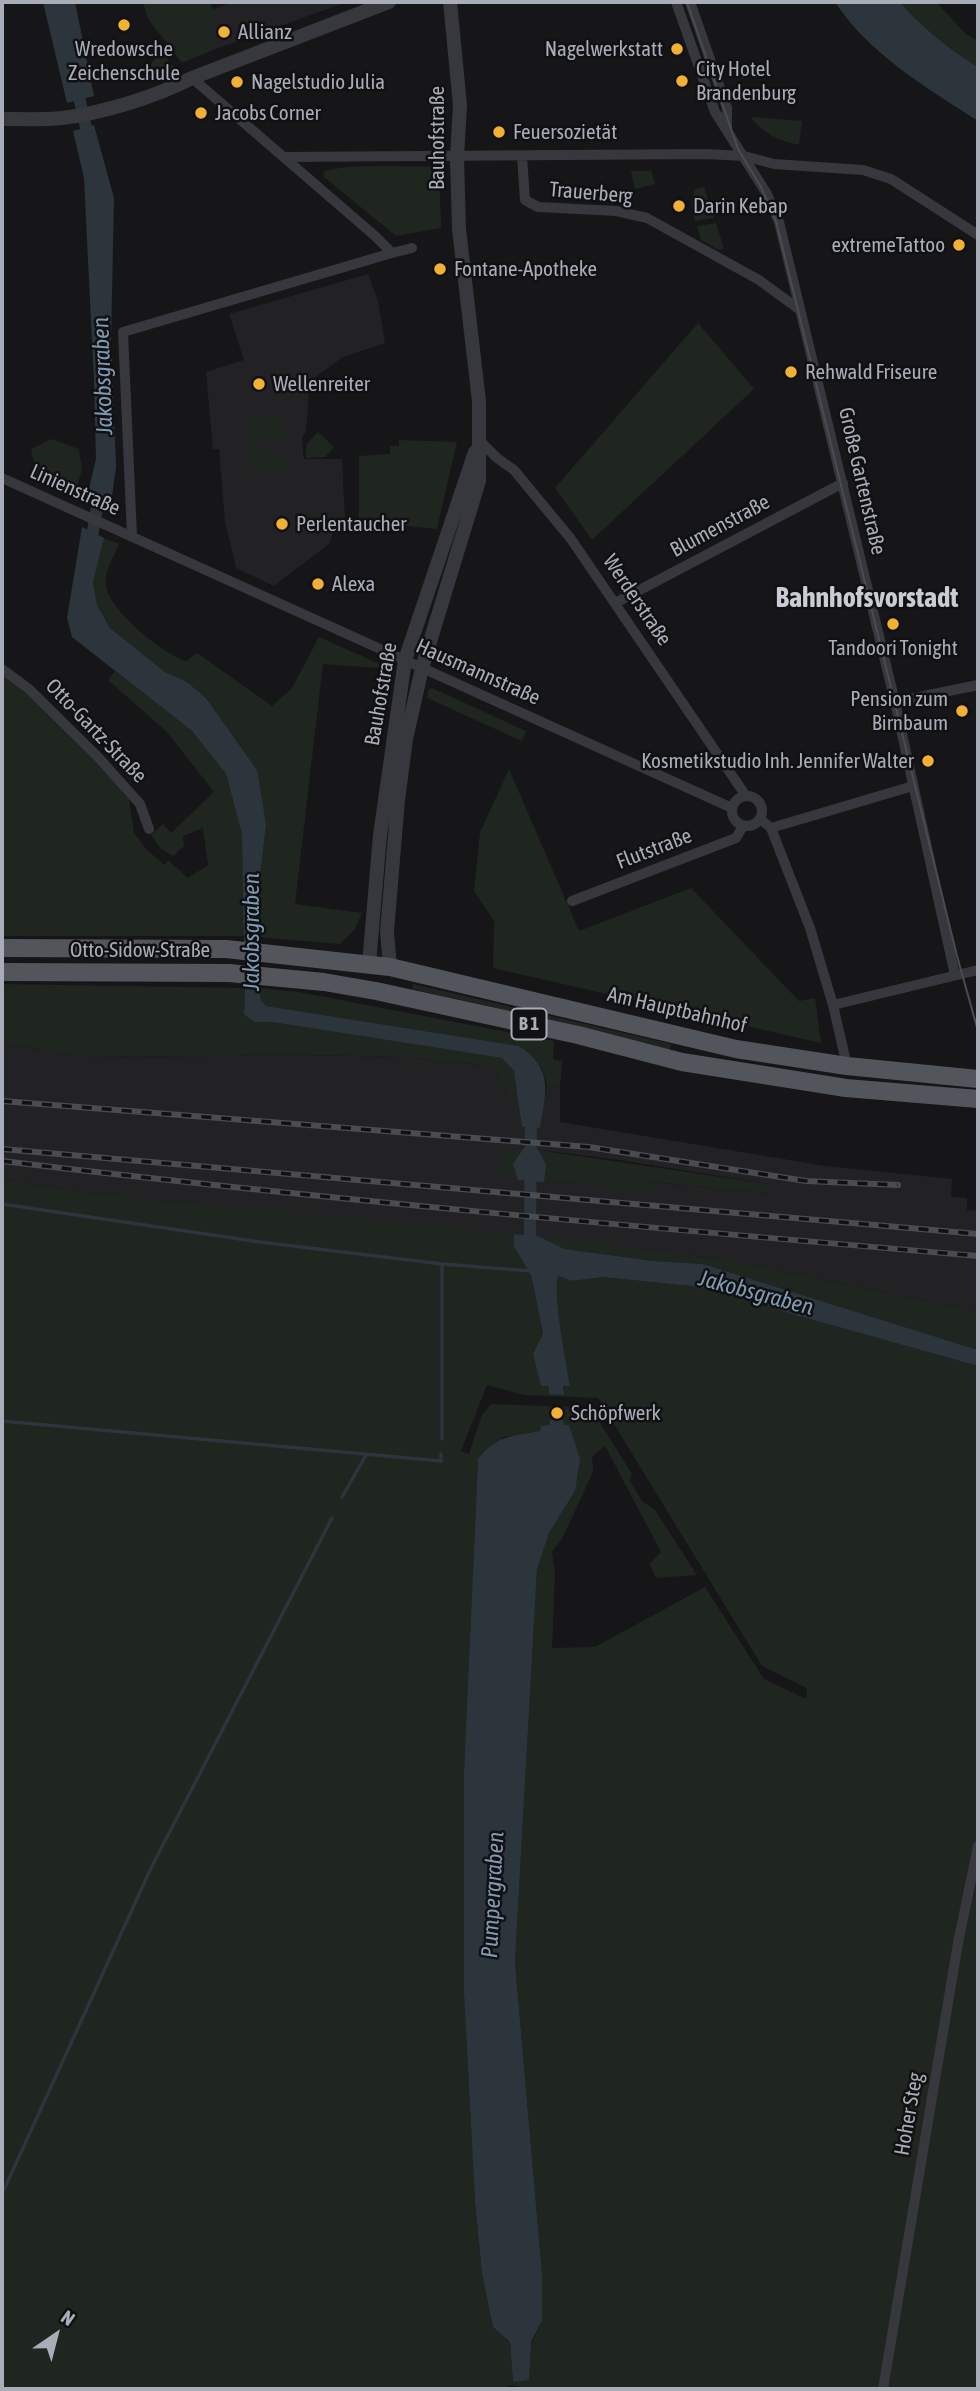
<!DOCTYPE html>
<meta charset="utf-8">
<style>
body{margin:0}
#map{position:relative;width:980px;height:2391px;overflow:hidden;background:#161618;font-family:"Asap Condensed",sans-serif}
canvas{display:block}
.frame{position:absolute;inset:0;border:4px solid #a8adb8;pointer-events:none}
.north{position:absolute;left:21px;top:2300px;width:70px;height:70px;-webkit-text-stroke:5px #111113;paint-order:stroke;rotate:35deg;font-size:19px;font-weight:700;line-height:28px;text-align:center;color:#a8adb8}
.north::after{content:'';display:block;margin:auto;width:24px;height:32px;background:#a8adb8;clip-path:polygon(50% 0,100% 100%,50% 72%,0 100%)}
</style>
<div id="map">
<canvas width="980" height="2391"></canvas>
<div class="frame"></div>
<div class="north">N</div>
</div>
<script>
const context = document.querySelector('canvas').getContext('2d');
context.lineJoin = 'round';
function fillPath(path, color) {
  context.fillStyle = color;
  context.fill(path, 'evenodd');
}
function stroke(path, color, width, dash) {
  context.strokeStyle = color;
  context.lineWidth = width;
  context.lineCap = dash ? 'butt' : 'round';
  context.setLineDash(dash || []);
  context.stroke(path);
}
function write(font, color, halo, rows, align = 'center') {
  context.font = font + ' "Asap Condensed",sans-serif';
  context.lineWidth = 5;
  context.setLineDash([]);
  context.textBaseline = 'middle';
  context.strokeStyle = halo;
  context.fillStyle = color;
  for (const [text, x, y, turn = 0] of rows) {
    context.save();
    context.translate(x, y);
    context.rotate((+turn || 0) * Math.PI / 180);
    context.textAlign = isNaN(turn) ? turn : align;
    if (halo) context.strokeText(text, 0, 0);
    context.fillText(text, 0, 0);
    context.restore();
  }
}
const built = new Path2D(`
 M233 2H347L213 50 200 14Z
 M368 274 378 301 385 343 343 357 315 377 309 391 306 432 302 438 304 459H342L345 520 334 528 330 543 274 586 236 568 225 521 219 449H213L206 372 244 360 229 314Z
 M2 1043 77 1056 228 1057 254 1054 404 1057 492 1066 512 1102 520 1101 522 1127 540 1128 547 1086 560 1087V1122L826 1166 952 1179 951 1197 967 1198V1210L978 1211V1312L743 1263 657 1250 98 1194 2 1179ZM524 1148 620 1160 769 1184 767 1193 651 1182 650 1193 562 1181 518 1180Z`);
const green = new Path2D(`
 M143 2H210L222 34 213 50 182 63 148 19Z
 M900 2H936L966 34 978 41V67C950 50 921 27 900 2Z
 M161 49 173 67 151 76 146 72Z
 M750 117 802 121 799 145C776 140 767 135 750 117Z
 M439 166 441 228 396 236 324 177 323 172C348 162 409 168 439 166Z
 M631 171H651L655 184 635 189Z
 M704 187 714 218 695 221 691 203 695 189Z
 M716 223 724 249 719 250 701 240 697 226Z
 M698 323 754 389 592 540 555 488Z
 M282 416 284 439 249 443 246 420Z
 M318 432 334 447 325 457 306 458V445Z
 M51 439 79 449 82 470 75 493 36 475 31 449Z
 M399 440 457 442 437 529 359 521V456L390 454V446H399Z
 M264 450C302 454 283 491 245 465L252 453Z
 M104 538 119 544C114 557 104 571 106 585 108 610 163 654 186 661L197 653 272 706 292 688 319 637 391 669 323 664 295 904 362 913 354 930 340 944 257 937 254 925 257 770 206 698 187 682 165 672 110 628 97 605 93 583Z
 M115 671 192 731 226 774 242 834 243 914 246 936H2V673L30 696 96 761 129 799 134 833 147 850 165 865 168 860 188 878 208 865 203 828 183 836 184 846 173 856 160 848 151 835 163 824 171 833 214 792 167 732 108 680Z
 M432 688 526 731 522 741 427 698 428 690Z
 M509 769 579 931 691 888 799 1001 815 998 821 1043 493 968 494 921 474 891 480 832Z
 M2 984 245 988 244 1014 255 1022H272L502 1058 514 1071 520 1101 512 1102 492 1066 404 1057 254 1054 228 1057 77 1056 2 1043Z
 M413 984 671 1044 669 1051 577 1026 412 989Z
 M259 988 299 992 554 1041 553 1059 562 1061 560 1087 547 1086 542 1068 519 1046 266 1006 261 1000Z
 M524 1148 769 1184 767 1193 652 1182 650 1194 562 1181 518 1180 499 1172 500 1151Z
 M2 1179 98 1194 514 1234V1247L531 1275 543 1334 550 1394 563 1386 569 1385C567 1366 551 1289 559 1276L572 1281 603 1277 690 1286 748 1298 786 1312 978 1366V2389H536L508 2385V2389H2ZM487 1385 524 1395 598 1398 762 1666 807 1688 806 1699 764 1679 705 1587 595 1647 552 1648 555 1573 552 1552 562 1539 593 1472 592 1457 605 1446 661 1552 649 1564 656 1578 697 1575 655 1510 642 1501 630 1481 632 1474 597 1418 573 1407 491 1404 482 1415 469 1454 461 1451ZM551 1420H563L575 1491 549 1533 537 1569 515 1962 542 2274V2321L513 2382 510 2342 493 2327 482 2274 475 2202 464 1994V1771L478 1460 504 1437 540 1431 551 1425Z
 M540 1237 657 1250 743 1263 978 1312V1350L703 1264 654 1261 563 1249Z`);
const water = new Path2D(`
 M43 2H75L94 96 67 103Z
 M835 2H900C921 27 950 50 978 67V121C927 88 869 54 835 2Z
 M94 125 114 198 111 341 116 467 110 511 86 501 96 459 94 381 84 178 73 131Z
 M82 527 104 538 93 583 97 605 110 628 165 672 187 682 206 698 257 770 266 824 254 925 257 937 246 936 243 914 242 834 226 774 192 731 72 637 67 618Z
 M245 988H259L261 1000 266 1006 519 1046C554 1069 546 1092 540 1128L522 1127 514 1071 502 1058 272 1022H254L244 1014Z
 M524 1148 538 1149 546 1165 544 1182 518 1180 513 1164Z
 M514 1234 540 1237 564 1249 654 1261 703 1264 978 1350V1366L785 1312 748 1298 690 1286 603 1277 572 1281 559 1276C551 1288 567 1366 570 1386H563L564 1395 549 1394V1386H541L533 1354 543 1334 531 1275 514 1247Z
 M550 1420H563L564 1425H569L580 1459 575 1491 549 1533 537 1569 515 1962 542 2274V2321L531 2342 529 2380 513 2382 510 2342 493 2327 482 2274 475 2202 464 1994V1771L478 1459C497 1435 512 1436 540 1431L541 1426 550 1425Z`);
const stream = new Path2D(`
 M2 1204 260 1242 442 1264V1439
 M442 1264 531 1271
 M2 1421 441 1461V1454
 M342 1497 366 1455
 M2 2194 152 1866 332 1518`);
const canal = new Path2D(`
 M76 84 89 141
 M90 548 100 490
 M249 920 253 1003
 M531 1112 530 1236 536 1249`);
const minor = new Path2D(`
 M676 2 715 112 767 194 779 222 895 702 955 975
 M690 2 727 108V128
 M522 156 525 200 538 207 616 211 647 218 759 280 800 310
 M283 157 706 154 744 156 774 164 863 170 891 179 978 235
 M392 253 412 248
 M479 440 497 458 514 470 571 539 746 796
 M2 478 732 808
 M132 536 123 332 392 253 375 236 192 78
 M615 603 843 483
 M2 669 29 689 99 758 140 804 149 829
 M895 702 978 685
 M732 811a15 15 0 1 1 30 0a15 15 0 1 1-30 0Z
 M760 819 771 828 913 786
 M771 828 810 928 833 1005 847 1066
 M572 901 736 838 743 826
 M833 1005 978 970
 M883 2389 958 1943 978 1846`);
const tertiary = new Path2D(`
 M2 119C21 119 42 120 62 118 103 113 155 97 192 78L389 2
 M369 964 380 835 405 660 475 452
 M390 967 387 931 398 800 406 739 422 668 479 481V401L459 229 457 157 460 105 450 2`);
const primary = new Path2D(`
 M2 948 226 949 390 967 736 1049 847 1066 978 1079
 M2 972 229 973 324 982 376 991 578 1035 682 1062 846 1088 978 1099`);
const tram = new Path2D(`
 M687 2 738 149 761 187 776 221 957 956 978 1031`);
const rail = new Path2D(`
 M2 1101 589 1147 806 1181 898 1185
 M2 1149 978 1234
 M2 1161C327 1200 652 1228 978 1256`);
const markers = [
 [124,25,7,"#f2b134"],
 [224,32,7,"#f2b134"],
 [677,49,7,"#f2b134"],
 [682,81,7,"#f2b134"],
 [237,82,7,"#f2b134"],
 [201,113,7,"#f2b134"],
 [499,132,7,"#f2b134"],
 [679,206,7,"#f2b134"],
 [959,245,7,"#f2b134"],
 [440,269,7,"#f2b134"],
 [791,372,7,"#f2b134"],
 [259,384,7,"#f2b134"],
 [282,524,7,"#f2b134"],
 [318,584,7,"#f2b134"],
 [893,624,7,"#f2b134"],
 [962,711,7,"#f2b134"],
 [928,761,7,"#f2b134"],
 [557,1413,7,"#f2b134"]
];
const shields = [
 [529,1024,35]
];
const shieldNames = [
 ["B 1",529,1024]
];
const poiNames = [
 ["Allianz",238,32],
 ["Wredowsche",124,49,"center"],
 ["Zeichenschule",124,73,"center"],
 ["Nagelwerkstatt",663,49,"right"],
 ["City Hotel",696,69],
 ["Brandenburg",696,93],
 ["Nagelstudio Julia",251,82],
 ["Jacobs Corner",215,113],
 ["Feuersozietät",513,132],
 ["Darin Kebap",693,206],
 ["extremeTattoo",945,245,"right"],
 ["Fontane-Apotheke",454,269],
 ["Rehwald Friseure",805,372],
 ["Wellenreiter",273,384],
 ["Perlentaucher",296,524],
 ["Alexa",332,584],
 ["Tandoori Tonight",893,648,"center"],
 ["Pension zum",948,699,"right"],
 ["Birnbaum",948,723,"right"],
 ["Kosmetikstudio Inh. Jennifer Walter",914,761,"right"],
 ["Schöpfwerk",571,1413]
];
const streetNames = [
 ["Bauhofstraße",437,138,-90],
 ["Trauerberg",591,193,5],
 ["Große Gartenstraße",862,481,77],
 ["Linienstraße",75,490,24],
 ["Blumenstraße",720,526,-28],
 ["Werderstraße",637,600,56],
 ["Hausmannstraße",478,672,24],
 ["Bauhofstraße",381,694,-80],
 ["Otto-Gartz-Straße",96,731,46],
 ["Flutstraße",654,849,-21],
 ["Otto-Sidow-Straße",140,950],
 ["Am Hauptbahnhof",677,1010,13],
 ["Hoher Steg",909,2114,-80]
];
const waterNames = [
 ["Jakobsgraben",103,376,-92],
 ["Jakobsgraben",252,932,-90],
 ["Jakobsgraben",756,1293,15],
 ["Pumpergraben",493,1895,-87]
];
const districtNames = [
 ["Bahnhofsvorstadt",867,598]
];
fillPath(built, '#222225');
fillPath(green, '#1e261f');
fillPath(water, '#2c353c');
stroke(stream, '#2c353c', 3.5);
stroke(canal, '#2c353c', 12);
stroke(minor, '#37383d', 10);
stroke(tertiary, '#37383d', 14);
stroke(primary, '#53555c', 18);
stroke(tram, '#4a4c52', 2);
stroke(rail, '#4a4c52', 6);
stroke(rail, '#111113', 3.5, [10]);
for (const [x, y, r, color] of markers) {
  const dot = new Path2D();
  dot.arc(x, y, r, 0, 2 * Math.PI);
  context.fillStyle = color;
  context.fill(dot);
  stroke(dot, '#111113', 2.5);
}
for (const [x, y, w] of shields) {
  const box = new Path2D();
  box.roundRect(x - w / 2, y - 15.5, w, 31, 5);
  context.fillStyle = '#111113';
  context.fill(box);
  stroke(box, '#a8adb8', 2);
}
write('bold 19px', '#a8adb8', null, shieldNames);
write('21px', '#a8adb8', '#111113', poiNames, 'left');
write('21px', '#a8adb8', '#111113', streetNames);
write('italic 23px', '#7f9bb3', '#111113', waterNames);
write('bold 28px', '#c9ccd4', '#111113', districtNames);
</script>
